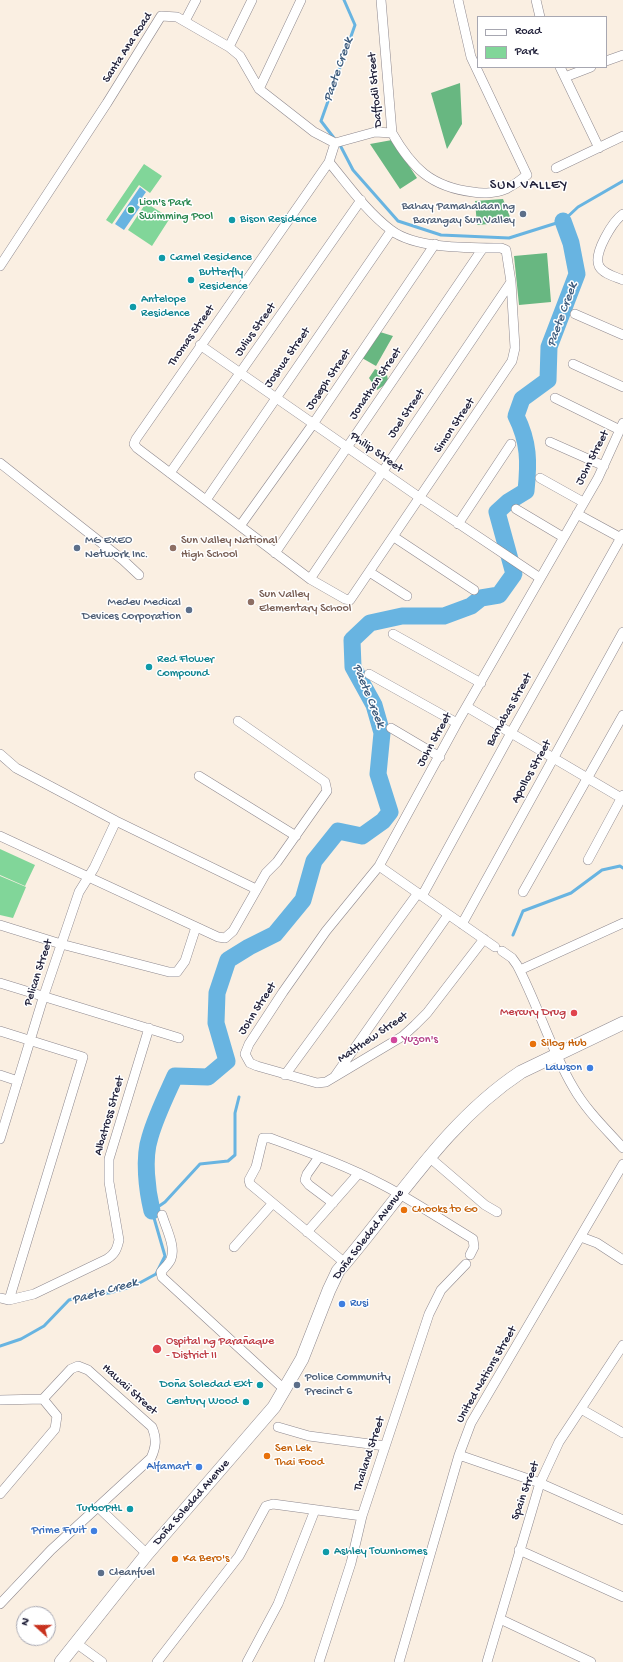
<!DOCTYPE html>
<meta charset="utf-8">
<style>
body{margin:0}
#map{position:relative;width:623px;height:1662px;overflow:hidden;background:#faefe2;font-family:"Gochi Hand",sans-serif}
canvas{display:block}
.legend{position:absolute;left:477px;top:16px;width:130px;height:52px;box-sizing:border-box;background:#fff;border:1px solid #a7a7b1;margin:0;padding:5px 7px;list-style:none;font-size:12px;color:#22223b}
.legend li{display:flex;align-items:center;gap:8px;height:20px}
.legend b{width:20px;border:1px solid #a7a7b1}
.north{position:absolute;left:16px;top:1606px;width:40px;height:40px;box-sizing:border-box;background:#fff;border:1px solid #a7a7b1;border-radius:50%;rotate:291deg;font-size:11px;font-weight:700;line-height:16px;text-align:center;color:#22223b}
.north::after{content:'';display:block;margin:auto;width:14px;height:18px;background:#c8321e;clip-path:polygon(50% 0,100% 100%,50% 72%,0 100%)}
</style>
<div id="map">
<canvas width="623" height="1662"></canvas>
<ul class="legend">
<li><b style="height:5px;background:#fff"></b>Road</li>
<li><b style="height:11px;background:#81d699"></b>Park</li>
</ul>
<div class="north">N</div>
</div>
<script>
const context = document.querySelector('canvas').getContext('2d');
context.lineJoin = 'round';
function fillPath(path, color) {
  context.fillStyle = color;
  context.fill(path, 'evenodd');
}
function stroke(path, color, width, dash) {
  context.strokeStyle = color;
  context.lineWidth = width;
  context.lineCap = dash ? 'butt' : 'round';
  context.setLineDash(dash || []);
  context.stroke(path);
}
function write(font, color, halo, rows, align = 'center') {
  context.font = font + ' "Gochi Hand",sans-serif';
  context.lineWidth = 3;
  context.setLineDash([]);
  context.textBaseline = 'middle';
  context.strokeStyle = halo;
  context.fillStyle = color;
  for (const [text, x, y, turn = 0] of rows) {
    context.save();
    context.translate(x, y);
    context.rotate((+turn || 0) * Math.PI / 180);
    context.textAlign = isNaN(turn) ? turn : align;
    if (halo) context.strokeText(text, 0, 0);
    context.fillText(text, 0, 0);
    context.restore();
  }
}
const green = new Path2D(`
 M144 164 162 176 150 193 139 185 112 224 106 220Z
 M146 203 170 218 152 246 128 230Z
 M0 849 35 865 25 886 0 875Z
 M0 876 26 887 13 918 0 915Z`);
const forest = new Path2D(`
 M460 83 462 124 447 149 431 93Z
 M392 140 417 178 400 189 370 144Z
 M503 199 512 222 477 225 475 201Z
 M547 253 551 302 519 305 514 256Z
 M380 332 393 336 376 366 362 358Z
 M375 369 387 375 388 380 386 384 377 390 369 378Z`);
const water = new Path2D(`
 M140 187 146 192 137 205 140 207 124 230 115 224Z`);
const stream = new Path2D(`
 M334 138 321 121 355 25 344 0
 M340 145 353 170 398 221 441 235 509 238 563 221 578 207 623 181
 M513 935 523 911 571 893 602 870 620 866 623 868
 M0 1346 21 1339 44 1326 69 1300 91 1294 109 1293 134 1286 156 1274 165 1256 152 1211 165 1202 200 1164 228 1161 235 1155V1113L239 1097`);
const river = new Path2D(`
 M152 1211C147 1190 143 1158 150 1137 156 1116 166 1096 175 1076L208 1077 227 1061 216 1023 217 993 228 960 249 947 275 934 303 900 314 861 338 831 362 836 383 821 390 812 378 774 382 733 374 705 353 667 352 640 370 623 402 616H444L471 606 481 598 499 595 514 574 497 512 508 502 526 491C529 462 529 442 516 416L522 399 548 380 549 347 577 274 571 243 563 221`);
const minor = new Path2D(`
 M381 0 392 133C412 168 431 187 473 192 483 194 497 193 506 189 514 185 521 180 527 175L471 57 458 0
 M536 0 540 17
 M185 21 196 0
 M229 47 252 0
 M606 61 623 55
 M560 67 599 148
 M565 77 591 67
 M259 89 301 0
 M329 162C348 185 367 212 391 230 415 249 471 248 501 248L506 250 511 282 515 348 512 361 350 600 345 599 310 579 137 448 134 444 136 439 329 162 335 143
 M556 168 623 136
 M623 214C613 221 593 253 599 266 603 274 616 277 623 280
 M0 266 107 103 161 16 177 17 229 47 240 56 259 89 314 132 335 143 375 132 392 133
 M575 314 623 335
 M200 345 416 495 540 578
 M573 364 623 387
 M555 398 620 430
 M550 442 604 466
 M0 463 123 560 139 575
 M170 473 361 200
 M540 478 583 502
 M206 500 391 231
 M516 509 563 537
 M577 514 623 539
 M458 524 511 444
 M240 526 313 424 435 244
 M394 537 474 590
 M275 553 483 248
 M371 573 407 596
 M310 579 511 282
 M393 634 481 683
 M369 674 457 723
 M467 707 623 799
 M391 728 440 757
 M0 754 16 768 116 821 256 889
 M199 776 296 836
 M0 836 218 937 225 938 233 931 266 873 277 862 327 791 325 782 238 721
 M588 860 623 795
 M379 866 495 947
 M523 892 623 715
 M422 896 511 733 623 534
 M462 924 623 632
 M0 925 61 944 169 972H177L185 961 196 927
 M484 939 427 1013 415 1025 403 1036 326 1082 317 1083 257 1066 250 1063 245 1054 249 1044 283 992 326 931 379 866 457 723 598 478 623 423
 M502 951 512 958 517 965C538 1005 550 1048 573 1087 586 1110 605 1128 623 1148
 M520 970 623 923
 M0 983 179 1038
 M0 1031 83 1057 9 1300
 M0 1075 18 1081
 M285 1075 418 893
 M335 1076 448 915
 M0 1139 44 995 79 892 94 868 116 821
 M319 1157 307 1174 305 1180 309 1185 333 1203
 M429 1157 485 1205 497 1212
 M162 1215C166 1228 176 1247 171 1259 169 1264 164 1268 161 1272L162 1277 285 1390
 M307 1232 359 1173
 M581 1237 597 1243 623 1260
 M234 1247 272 1204
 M345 1263 250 1184 249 1180 256 1167 263 1138H270C308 1152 347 1166 383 1185 414 1201 443 1221 473 1239L474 1247 470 1255
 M0 1298 9 1300 34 1294 107 1259C115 1254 117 1249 119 1240L109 1182V1159L149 1028
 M0 1400 43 1399 71 1369 78 1366 88 1370 152 1427C157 1439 156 1447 151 1458L51 1550 0 1604
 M581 1409 623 1433
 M278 1427 309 1436 385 1446
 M459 1455 540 1483 623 1520
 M0 1494 55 1429 57 1416 43 1399
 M98 1507 147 1554
 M519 1550 623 1597
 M500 1619 591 1662
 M76 1643 102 1662
 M157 1662 239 1556 266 1506 273 1504 362 1516
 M247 1662 278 1604 315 1510
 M319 1662 351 1563 362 1516 429 1314 441 1290 466 1264
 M399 1662 459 1455 471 1423 623 1164
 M487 1662 540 1483 559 1442 623 1345`);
const secondary = new Path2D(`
 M61 1662 147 1554 274 1407 302 1359 329 1290 338 1271C397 1203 445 1122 521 1072L623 1023`);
const markers = [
 [131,210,4,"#2e9e5b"],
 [523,214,4,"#5c6f8a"],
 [232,220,4,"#0f9aa8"],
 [162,258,4,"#0f9aa8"],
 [191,280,4,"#0f9aa8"],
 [133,307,4,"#0f9aa8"],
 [77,548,4,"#5c6f8a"],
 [173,548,4,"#8d6e63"],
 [251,602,4,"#8d6e63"],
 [189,610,4,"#5c6f8a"],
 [149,667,4,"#0f9aa8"],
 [574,1013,4,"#e0444e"],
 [394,1040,4,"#d1479c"],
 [533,1044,4,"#e8710a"],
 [590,1068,4,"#3f7fe0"],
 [404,1210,4,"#e8710a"],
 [342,1304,4,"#3f7fe0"],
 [157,1349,5,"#e0444e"],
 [260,1385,4,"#0f9aa8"],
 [297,1385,4,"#5c6f8a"],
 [246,1402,4,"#0f9aa8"],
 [267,1456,4,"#e8710a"],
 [199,1467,4,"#3f7fe0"],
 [130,1509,4,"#0f9aa8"],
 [94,1531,4,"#3f7fe0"],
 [326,1552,4,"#0f9aa8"],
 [175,1559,4,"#e8710a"],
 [101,1573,4,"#5c6f8a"]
];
const streetNames = [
 ["Santa Ana Road",128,48,-57],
 ["Daffodil Street",376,90,-95],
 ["Julius Street",256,330,-55],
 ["Thomas Street",192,336,-55],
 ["Joshua Street",288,358,-55],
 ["Joseph Street",329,380,-56],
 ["Jonathan Street",376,384,-56],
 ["Joel Street",407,414,-56],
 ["Simon Street",455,426,-56],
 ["Philip Street",376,453,35],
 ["John Street",593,458,-63],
 ["Barnabas Street",510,710,-61],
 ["John Street",435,740,-61],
 ["Apollos Street",532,772,-61],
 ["Pelican Street",39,973,-72],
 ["John Street",258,1009,-57],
 ["Matthew Street",373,1038,-34],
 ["Albatross Street",110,1116,-74],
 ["Doña Soledad Avenue",369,1235,-53],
 ["United Nations Street",487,1375,-60],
 ["Hawaii Street",129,1390,42],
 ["Thailand Street",370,1454,-72],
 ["Spain Street",526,1491,-70],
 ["Doña Soledad Avenue",192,1503,-49]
];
const leisureNames = [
 ["Lion's Park",139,203],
 ["Swimming Pool",139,217]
];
const serviceNames = [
 ["Bahay Pamahalaan ng",515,207,"right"],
 ["Barangay Sun Valley",515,221,"right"],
 ["MG EXEO",85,541],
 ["Network Inc.",85,555],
 ["Medev Medical",181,603,"right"],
 ["Devices Corporation",181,617,"right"],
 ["Police Community",305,1378],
 ["Precinct 6",305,1392],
 ["Cleanfuel",109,1573]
];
const cultureNames = [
 ["Bison Residence",240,220],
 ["Camel Residence",170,258],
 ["Butterfly",199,273],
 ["Residence",199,287],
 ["Antelope",141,300],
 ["Residence",141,314],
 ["Red Flower",157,660],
 ["Compound",157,674],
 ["Doña Soledad Ext",252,1385,"right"],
 ["Century Wood",238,1402,"right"],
 ["TurboPHL",122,1509,"right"],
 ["Ashley Townhomes",334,1552]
];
const educationNames = [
 ["Sun Valley National",181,541],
 ["High School",181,555],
 ["Sun Valley",259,595],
 ["Elementary School",259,609]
];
const healthNames = [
 ["Mercury Drug",566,1013],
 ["Ospital ng Parañaque",166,1342,"left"],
 ["- District II",166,1356,"left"]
];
const hotelNames = [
 ["Yuzon's",402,1040]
];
const foodNames = [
 ["Silog Hub",541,1044],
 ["Chooks to Go",412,1210],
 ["Sen Lek",275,1449],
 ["Thai Food",275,1463],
 ["Ka Bero's",183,1559]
];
const shopNames = [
 ["Lawson",582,1068],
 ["Rusi",350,1304,"left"],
 ["Alfamart",191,1467],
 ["Prime Fruit",86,1531]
];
const waterNames = [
 ["Paete Creek",339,70,-71],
 ["Paete Creek",563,315,-70],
 ["Paete Creek",368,696,68],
 ["Paete Creek",105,1292,-16]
];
const quarterNames = [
 ["SUN VALLEY",529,186]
];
fillPath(green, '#81d699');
fillPath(forest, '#68b781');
fillPath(water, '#68b4e1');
stroke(stream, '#68b4e1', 3);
stroke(river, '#68b4e1', 17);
stroke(minor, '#8e888e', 10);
stroke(secondary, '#8e888e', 14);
stroke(minor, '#fff', 9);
stroke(secondary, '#fff', 13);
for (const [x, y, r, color] of markers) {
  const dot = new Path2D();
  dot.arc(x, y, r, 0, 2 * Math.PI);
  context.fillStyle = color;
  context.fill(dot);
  stroke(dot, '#fff', 1.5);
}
write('12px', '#22223b', '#fff', streetNames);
write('12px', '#27864d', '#fff', leisureNames, 'left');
write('12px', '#4e5e75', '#fff', serviceNames, 'left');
write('12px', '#0d838f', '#fff', cultureNames, 'left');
write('12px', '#785e54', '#fff', educationNames, 'left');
write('12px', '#be3a42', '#fff', healthNames, 'right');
write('12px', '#b23c85', '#fff', hotelNames, 'left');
write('12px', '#c56008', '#fff', foodNames, 'left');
write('12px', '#366cbe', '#fff', shopNames, 'right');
write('italic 13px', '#3e5c7d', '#fff', waterNames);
context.letterSpacing = '1px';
write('14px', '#22223b', '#fff', quarterNames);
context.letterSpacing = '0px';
</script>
